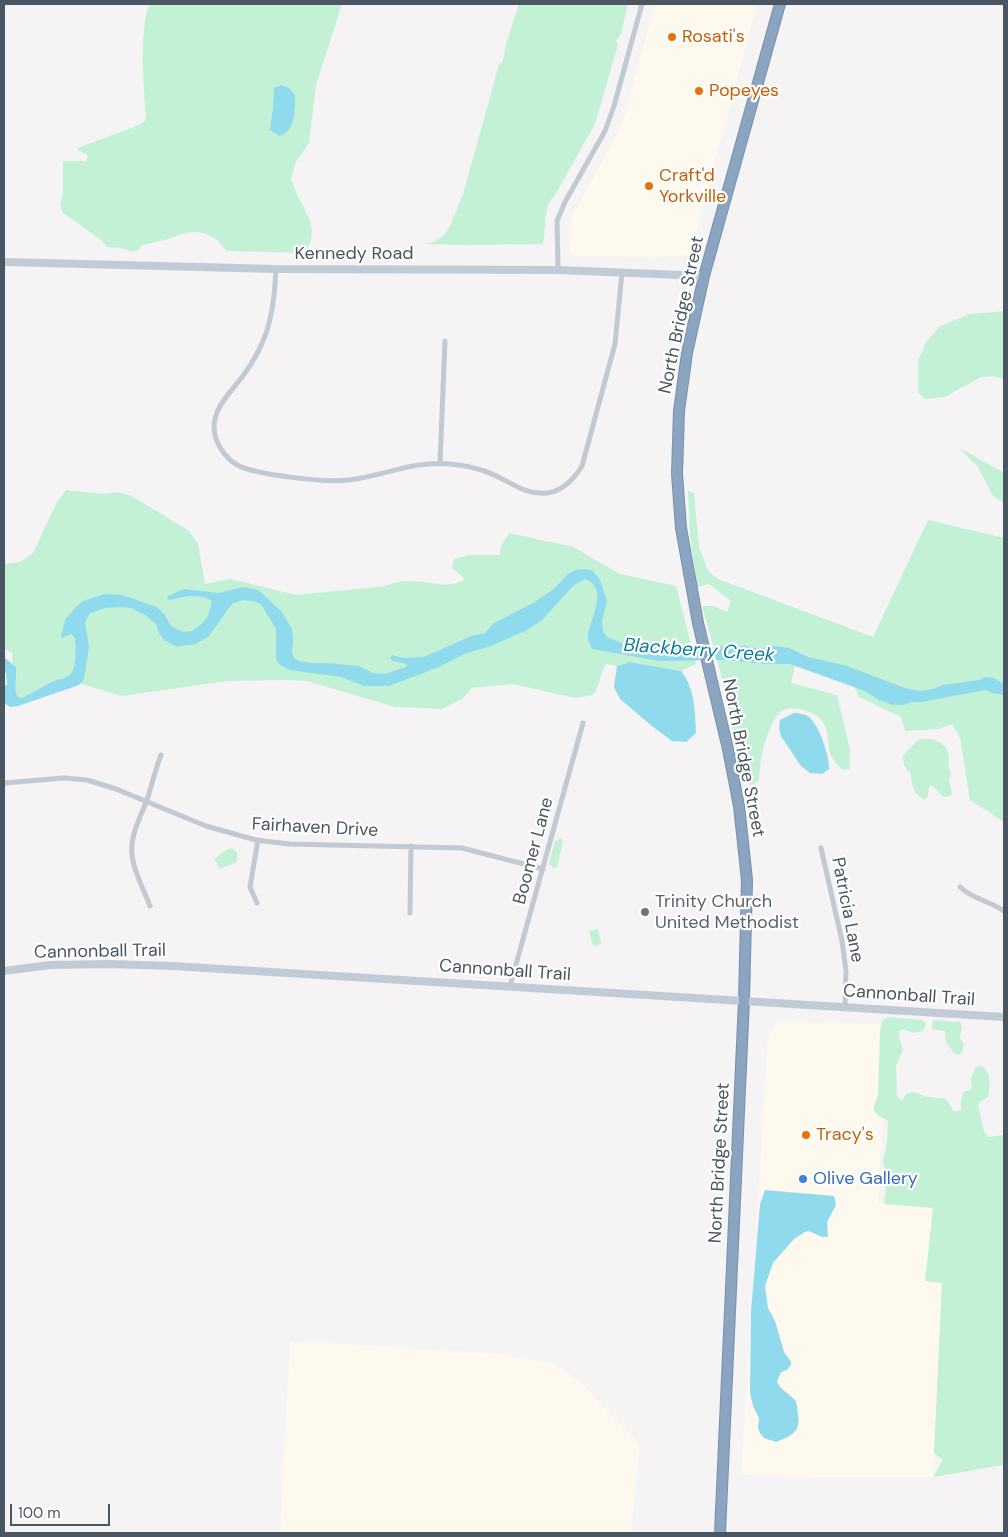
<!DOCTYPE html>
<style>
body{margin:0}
#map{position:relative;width:1008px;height:1537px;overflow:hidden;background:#f5f3f3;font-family:"DM Sans",sans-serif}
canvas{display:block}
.frame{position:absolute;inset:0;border:5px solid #4a5661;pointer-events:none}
.scale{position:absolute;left:10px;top:1504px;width:100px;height:22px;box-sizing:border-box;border:2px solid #4a5661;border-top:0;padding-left:6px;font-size:15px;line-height:18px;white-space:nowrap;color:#4a5661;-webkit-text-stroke:4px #fff;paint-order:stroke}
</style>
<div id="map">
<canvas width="1008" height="1537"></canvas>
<div class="frame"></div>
<div class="scale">100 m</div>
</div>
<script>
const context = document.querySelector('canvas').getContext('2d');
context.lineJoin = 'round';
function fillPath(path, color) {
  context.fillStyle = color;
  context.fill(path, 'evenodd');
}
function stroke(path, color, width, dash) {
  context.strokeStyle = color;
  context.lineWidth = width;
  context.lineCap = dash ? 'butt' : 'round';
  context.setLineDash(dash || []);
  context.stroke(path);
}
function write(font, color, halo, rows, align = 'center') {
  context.font = font + ' "DM Sans",sans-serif';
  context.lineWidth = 4.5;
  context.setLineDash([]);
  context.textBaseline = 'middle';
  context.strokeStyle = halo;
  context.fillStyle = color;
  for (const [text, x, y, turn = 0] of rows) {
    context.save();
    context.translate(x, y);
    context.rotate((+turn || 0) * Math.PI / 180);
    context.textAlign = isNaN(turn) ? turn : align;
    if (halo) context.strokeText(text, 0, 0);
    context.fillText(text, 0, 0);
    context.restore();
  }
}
const commercial = new Path2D(`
 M655 4H757L690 255 657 257 573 256 570 250 572 217 622 125Z
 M778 1022 887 1024 878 1203 933 1207 926 1281 942 1283 933 1477H819L741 1475 768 1037Z
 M290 1341 490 1353 553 1363 580 1382 640 1445 631 1533H280Z`);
const green = new Path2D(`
 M149 4H342L316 85 309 143 296 162 291 178C296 202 326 228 304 253L227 251C223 248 221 243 217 240 198 226 184 233 165 240 158 242 149 243 142 245 136 256 130 250 120 248 116 247 112 248 107 247L101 240 62 212 60 204 63 194V161H86L88 155 78 150V148L139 125 145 121 146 115C143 78 139 39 149 4ZM281 85 286 86 270 130 274 98 277 86Z
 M519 4H628L621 34 616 41 618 45 595 124 554 197C543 204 546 232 543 244L465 245 425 244 436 241 445 234 451 224 463 194 499 65 503 61 506 44Z
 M1004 311V379L992 376 981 377 945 397 925 399 918 392V361L926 342 940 326 970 314Z
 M958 447 1004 473V503L993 496 978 467Z
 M66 490 102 494 118 492 132 496 189 531 198 544 205 584 231 579 296 595 386 586C414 572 442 594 465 579L452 568 454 559 469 555H500L501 546 509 533 573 547 620 574 676 586 696 664 681 671 630 662 617 666 606 664C600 674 600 685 593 695L575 698 513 684 472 688 462 699 442 709 395 707 307 681 284 680 227 681 122 696 64 679 54 681 36 692 21 698 17 696C13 684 21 672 12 662L13 653 4 649V564L20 562 33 553 57 502Z
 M688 491 694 493 699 547 708 571 718 579 873 637 928 520 1004 538V822L970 800 960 738 952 724 938 729 905 731 901 717 859 697 847 670 798 652 791 683 837 695 850 750V769L843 770C820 749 834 741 823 722 819 715 809 712 803 710 782 704 776 714 769 731 762 748 760 762 759 780L753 785 744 783 720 670 702 606H713L727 612 731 601 709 584 697 587 690 534Z
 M921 739C931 738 945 741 948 753 950 762 946 763 951 773L949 781 952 794 948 797 942 796 933 786 929 787 928 795 925 800C915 796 911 785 911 774L904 766 903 755C909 750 914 742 921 739Z
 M562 838 563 842 557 867 553 868 549 863 555 841Z
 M229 848 234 849 237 853V862L220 869 214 859Z
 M598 929 601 944 593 946 589 931Z
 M887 1017 923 1020 926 1025 923 1031 913 1033 903 1029 899 1031V1037L903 1050 896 1066 897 1096 902 1101 906 1094 912 1092C918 1092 922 1096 928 1097 945 1099 945 1094 954 1112L961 1110V1099L963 1092 972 1089 971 1078 976 1067 982 1066C992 1074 990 1086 988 1097L981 1101 978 1105 984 1131 988 1137 1004 1135V1465L933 1477 943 1460 934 1453 942 1283 925 1281 933 1208 884 1204 886 1187 883 1161 887 1142 888 1121C874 1113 870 1112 878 1096L880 1031 882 1021Z
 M933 1020 960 1022 962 1027 960 1038 964 1044 962 1053 959 1055C953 1054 950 1047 946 1043L945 1031 932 1029Z`);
const water = new Path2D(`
 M281 85 289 88 295 95C295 109 296 132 279 136L270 130 273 106 274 88Z
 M585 569 593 571 600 580 607 601 602 621 603 632 607 637 624 644 697 647 745 646 759 649 773 646 789 648 809 657 847 666 905 688 920 691 932 689 943 685 979 680 985 677 994 678 1004 684V695L993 693 985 690 922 702H911L904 705H893L879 700 865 691 790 664H766L723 660 659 661 592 649C590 644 587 640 588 634 591 618 609 587 585 579L573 586 542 620 527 630 491 646 464 654 439 667 389 686H364L341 677 290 670 280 665 276 659V629L261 604 252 601 242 600 232 604 208 637 195 644 177 647 164 640 159 633 156 624 145 615 131 608 122 607 104 608 89 614 85 622 89 647 84 679 79 685 18 706 10 707 4 703V686L7 685 6 673 4 672V657L16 667C17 677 14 686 17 696L21 698C33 694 42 686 54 681 59 679 64 679 69 676 77 670 76 647 75 638L71 634 62 638 61 636 65 620 76 607 83 601 104 594 122 595 157 607 164 614 172 627 183 632 192 631 203 623 208 616 212 601C200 593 184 596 171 600L167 599 168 596 184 589 218 593 243 587 258 590 281 611 292 629 293 643 292 653 294 658 299 661 311 663H327L359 666 373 673 384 674 406 667 407 664 393 661 390 658 392 655 402 658 424 657 471 636 485 633 494 623 533 603 554 589 568 574 575 570Z
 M630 662 681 671C695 688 695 712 696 733L686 742 672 741 652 726 620 699 614 687 617 666Z
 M794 713C799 713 805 714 809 717 819 725 830 757 829 769L822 774 810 773 801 766 781 736 779 728 780 720Z
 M765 1190 834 1196 836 1205 827 1222 828 1237H822L809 1231 805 1232 794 1239 773 1263 765 1286 768 1308 775 1321 784 1352 791 1362V1365L787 1370 781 1372 777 1382C781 1390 788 1393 794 1399 798 1403 797 1409 798 1414 801 1432 791 1436 776 1442L764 1438 760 1433 758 1428 759 1418 753 1406 750 1393 751 1311 760 1204Z`);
const pier = new Path2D(`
 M696 644H712L717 663H701Z`);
const street = new Path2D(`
 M276 269C275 292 273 315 265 336 260 349 253 362 245 373 231 393 207 411 216 439 220 449 227 459 237 465 256 475 328 483 349 480 383 476 415 460 450 464 461 465 473 467 484 471 505 477 523 496 547 493 563 491 574 479 582 466L615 344 622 273
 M558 270 557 221 565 202 605 131 614 106 642 4
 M440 463 445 341
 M4 783 64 778 87 780 116 789 206 826 256 840 289 844 462 848 543 869
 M821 848 842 941 846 971 845 1007
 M960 887C972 899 990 901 1004 911
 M257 903 250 887 258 840
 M150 906C144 890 134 873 132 855 130 835 140 818 147 800 152 785 155 770 161 755
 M410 913 411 846
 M510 986 583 723`);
const secondary = new Path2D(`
 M4 262 276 269 558 270 704 276
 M4 971 50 965 110 964 173 966 1004 1017`);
const highway = new Path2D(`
 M720 1533 744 1000 747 880 739 806 728 749 698 623 681 528 677 474 679 411 687 353 704 276 780 4`);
const markers = [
 [672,37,5,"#e8710a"],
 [699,91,5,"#e8710a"],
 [649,186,5,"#e8710a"],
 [645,912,5,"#6b7280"],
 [806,1135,5,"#e8710a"],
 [803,1179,5,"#3f7fe0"]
];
const foodNames = [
 ["Rosati's",682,37],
 ["Popeyes",709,91],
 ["Craft'd",659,176],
 ["Yorkville",659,197],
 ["Tracy's",816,1135]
];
const streetNames = [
 ["Kennedy Road",354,254],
 ["North Bridge Street",682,315,-78],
 ["North Bridge Street",743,758,79],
 ["Fairhaven Drive",315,828,3],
 ["Boomer Lane",534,851,-75],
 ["Patricia Lane",847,910,79],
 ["Cannonball Trail",100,952,-1],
 ["Cannonball Trail",505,971,4],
 ["Cannonball Trail",909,996,4],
 ["North Bridge Street",720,1163,-87]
];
const worshipNames = [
 ["Trinity Church",655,902],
 ["United Methodist",655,923]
];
const shopNames = [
 ["Olive Gallery",813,1179]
];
const waterNames = [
 ["Blackberry Creek",699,651,4]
];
fillPath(commercial, '#fdf9ef');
fillPath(green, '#c3f1d5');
fillPath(water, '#90daee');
fillPath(pier, '#f5f3f3');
stroke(highway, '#7690ad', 12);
stroke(street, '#c1cad2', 5);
stroke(secondary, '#c1cbd6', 8);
stroke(highway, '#8ba5c1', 10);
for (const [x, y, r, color] of markers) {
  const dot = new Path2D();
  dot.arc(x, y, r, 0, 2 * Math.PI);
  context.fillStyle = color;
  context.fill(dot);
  stroke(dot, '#fff', 2);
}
write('18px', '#c56008', '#fff', foodNames, 'left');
write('18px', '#4a5661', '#fff', streetNames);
write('18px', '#5b616d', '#fff', worshipNames, 'left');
write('18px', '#366cbe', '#fff', shopNames, 'left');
write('italic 19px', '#0c7c9b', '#fff', waterNames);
</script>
